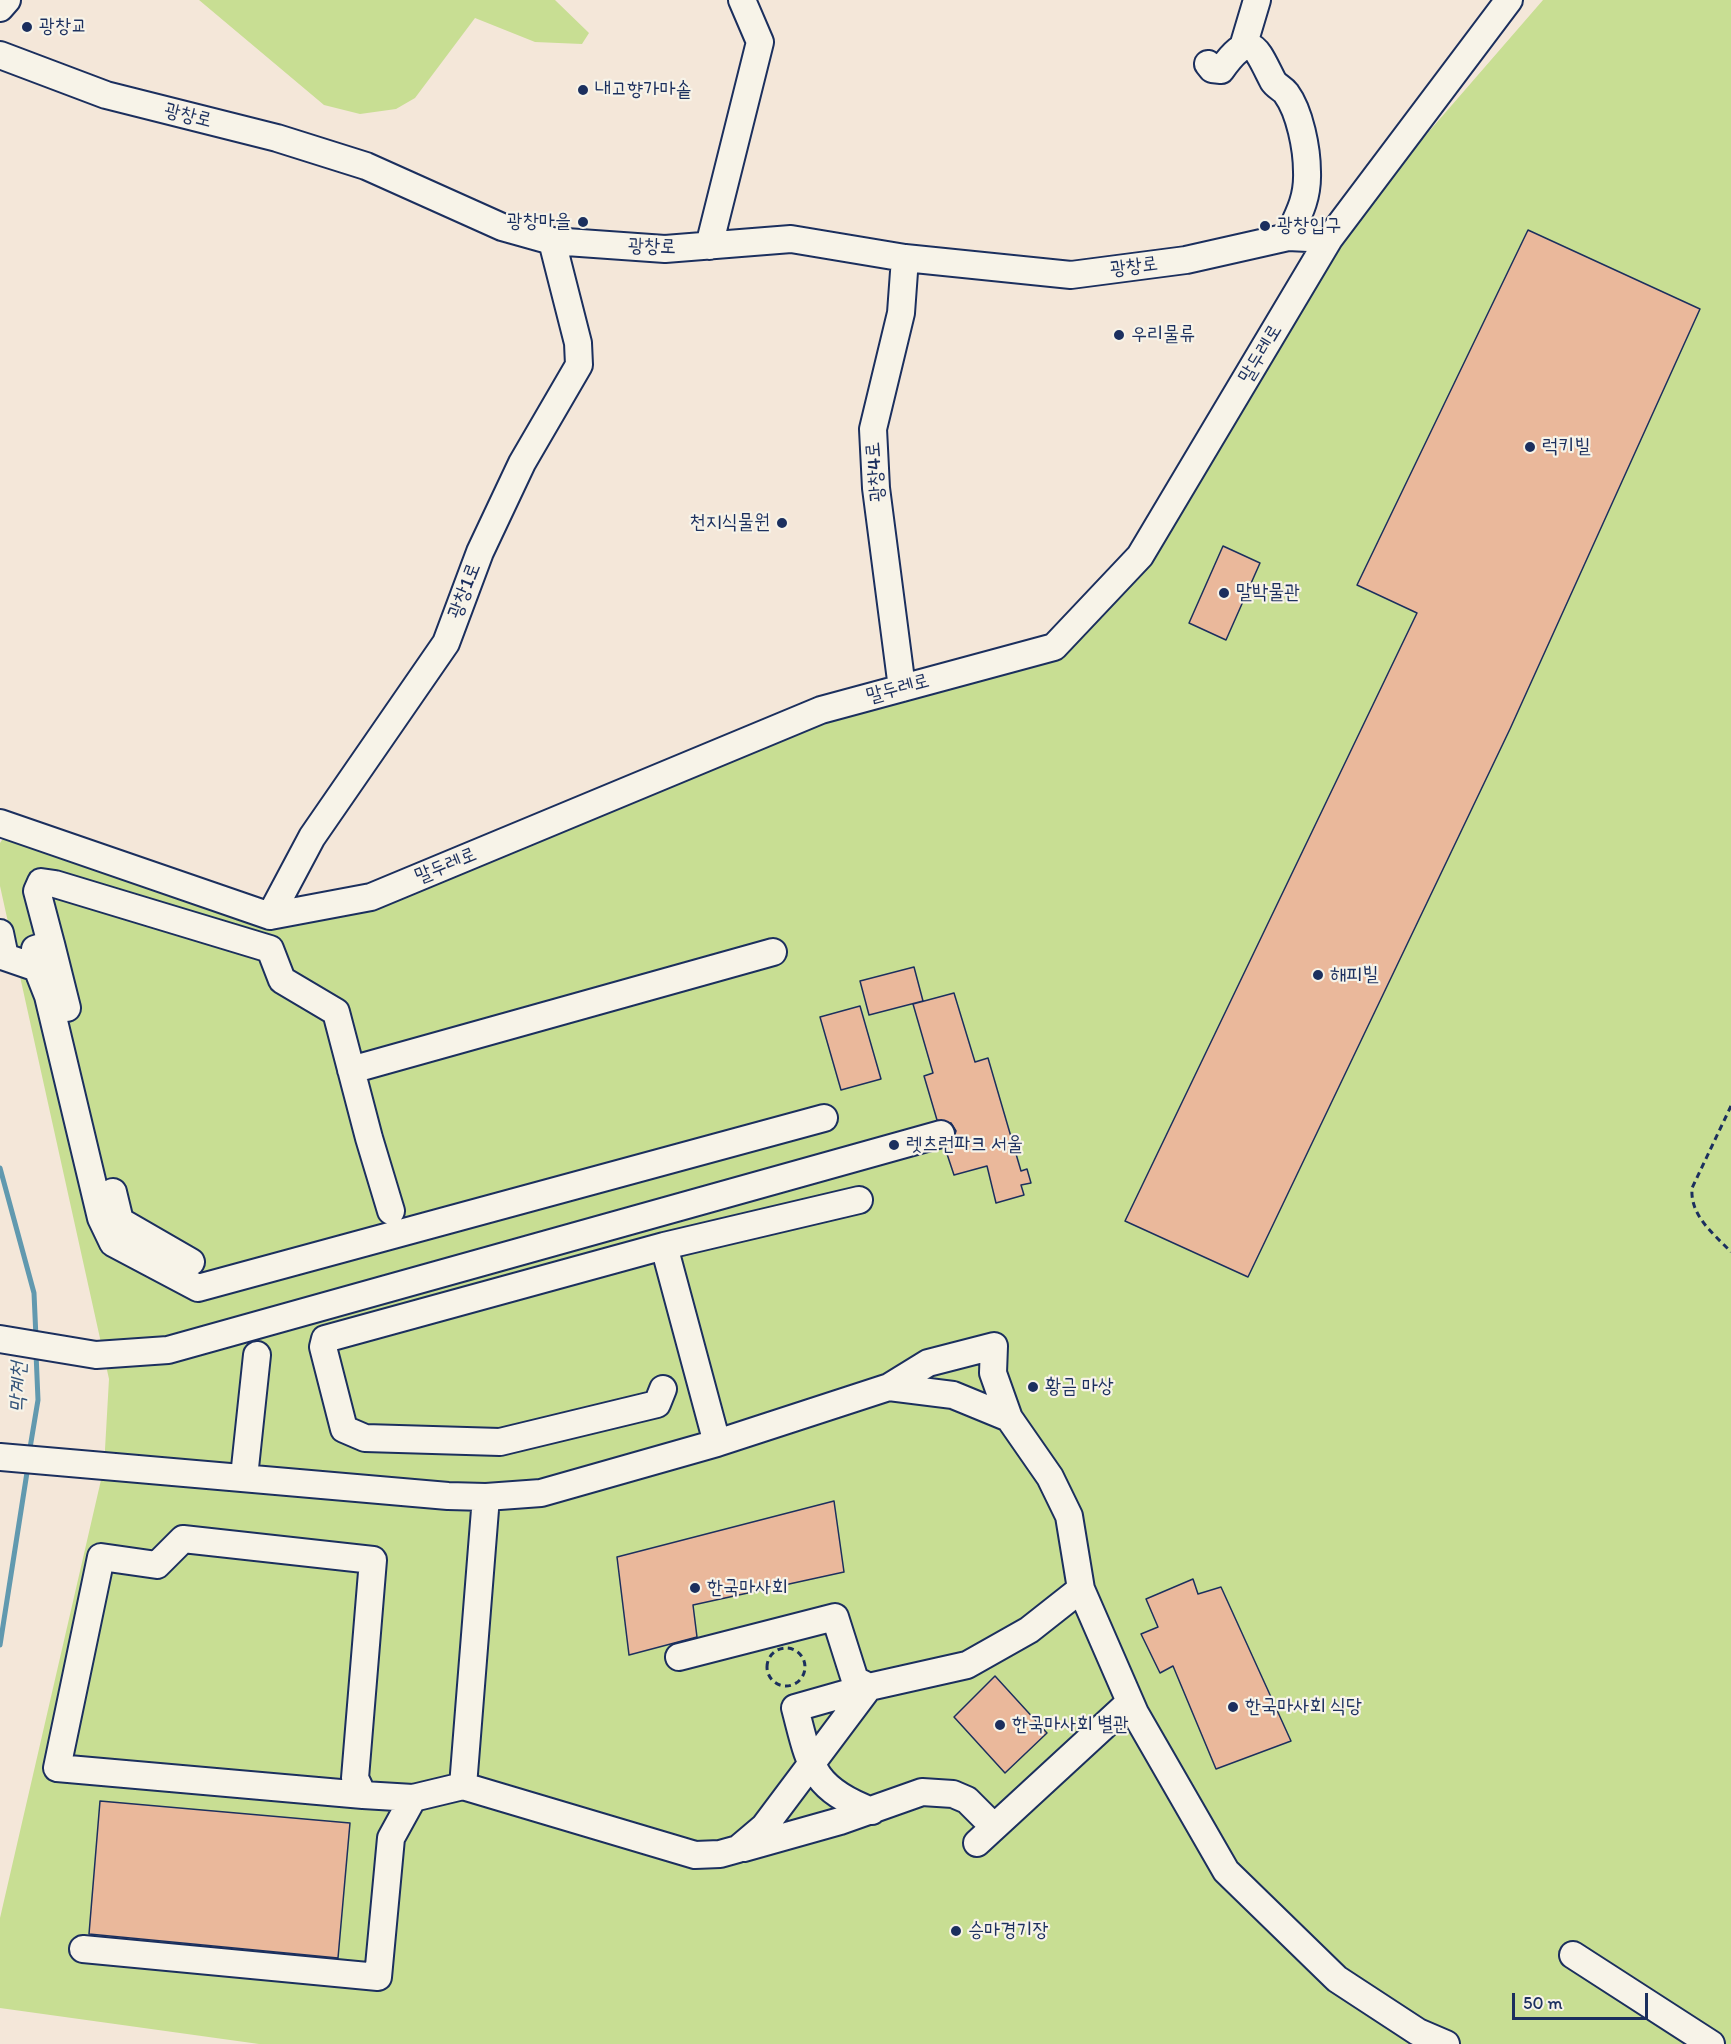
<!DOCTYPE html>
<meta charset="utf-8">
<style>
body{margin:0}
#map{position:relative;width:1731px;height:2044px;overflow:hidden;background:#f4e7d9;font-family:Itim,sans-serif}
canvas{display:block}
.scale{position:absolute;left:1512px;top:1993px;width:136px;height:27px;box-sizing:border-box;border:3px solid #1b2f5e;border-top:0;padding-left:8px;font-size:18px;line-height:21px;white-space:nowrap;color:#1b2f5e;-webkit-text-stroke:4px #f7f3e8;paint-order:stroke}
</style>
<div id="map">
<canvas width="1731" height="2044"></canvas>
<div class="scale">50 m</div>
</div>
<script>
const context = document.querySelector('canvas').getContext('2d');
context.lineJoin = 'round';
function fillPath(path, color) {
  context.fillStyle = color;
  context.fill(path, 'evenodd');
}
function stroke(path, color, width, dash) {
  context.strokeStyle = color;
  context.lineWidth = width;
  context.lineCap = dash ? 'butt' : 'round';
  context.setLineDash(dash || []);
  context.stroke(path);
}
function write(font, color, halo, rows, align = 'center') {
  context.font = font + ' Itim,"Poor Story",sans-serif';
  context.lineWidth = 4.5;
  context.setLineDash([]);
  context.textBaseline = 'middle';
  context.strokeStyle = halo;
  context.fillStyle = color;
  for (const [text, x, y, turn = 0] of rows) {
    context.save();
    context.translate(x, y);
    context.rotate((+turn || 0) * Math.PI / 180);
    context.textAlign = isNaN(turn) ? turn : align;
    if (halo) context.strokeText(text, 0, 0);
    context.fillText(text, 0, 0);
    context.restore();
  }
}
const green = new Path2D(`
 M199 0H555L589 33 582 44 535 42 475 18 415 98 396 109 360 114 324 105Z
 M1543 0H1731V2044H259L0 2008V1918L104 1467 109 1379 0 886V843L4 837 271 923 826 720 1052 659 1098 614 1314 276 1386 181Z`);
const stream = new Path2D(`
 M0 1168 34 1293 36 1338
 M29 1454 38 1400 36 1353
 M0 1645 28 1466`);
const building = new Path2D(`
 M1528 230 1700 309 1510 729 1248 1277 1125 1221 1417 613 1357 585Z
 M1223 546 1260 563 1226 640 1189 623Z
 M914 967 923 1001 869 1015 860 981Z
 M954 993 975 1062 988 1058 1021 1171 1027 1169 1031 1183 1021 1185 1024 1195 996 1203 987 1166 954 1175 945 1148 952 1144 956 1131 951 1123 937 1120 924 1076 933 1073 913 1004Z
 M860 1006 881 1079 841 1090 820 1017Z
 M834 1501 844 1572 693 1605 697 1637 629 1655 617 1557Z
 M1193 1579 1198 1594 1221 1587 1291 1741 1216 1769 1173 1666 1160 1673 1141 1634 1158 1627 1146 1599Z
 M995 1676 1047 1733 1005 1773 954 1717Z
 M100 1801 350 1823 338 1958 89 1934Z`);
const path = new Path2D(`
 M1731 1106 1692 1188C1690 1216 1713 1233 1731 1252
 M767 1667a19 19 0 1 1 38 0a19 19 0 1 1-38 0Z`);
const minor = new Path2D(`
 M0 8 7 0
 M1243 47 1257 0
 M0 55 106 95 277 138 366 166 502 227 552 241 665 249 791 239 905 258 1071 275 1186 260 1288 237 1329 239
 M1208 64 1212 69 1221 70C1251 28 1256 48 1273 81 1276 86 1282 88 1286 93 1300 112 1307 149 1307 172 1308 198 1299 214 1288 237
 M709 246 760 42 742 0
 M902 688 876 488 873 429 901 313 905 258
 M0 823 270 916 371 897 821 710 1054 647 1140 556 1329 239 1509 0
 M270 916 312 837 446 643 480 552 522 463 579 365 578 343 552 241
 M0 933 5 957
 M51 944 37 891 41 882 55 884 270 949 282 980 336 1012 369 1138 391 1211
 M35 949 51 944 67 1008
 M5 957 37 968 48 996 101 1218 113 1243 198 1288 824 1118
 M351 1070 773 952
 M113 1192 120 1221 191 1262
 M664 1246 717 1443
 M0 1339 96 1355 168 1350 941 1134
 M889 1387 953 1395 1009 1418
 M663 1389 657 1404 500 1442 365 1438 344 1429 323 1347 325 1339 664 1246 859 1200
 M0 1457 448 1496 486 1497 541 1493 717 1443 889 1387 928 1363 994 1346 993 1373 1009 1418 1050 1477 1069 1516 1081 1589 1135 1713 1226 1871 1337 1979 1418 2032 1446 2044
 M244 1477 257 1355
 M679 1657 835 1617 855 1680 869 1687
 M869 1687 795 1708C810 1765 811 1788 872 1811
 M463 1786 486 1497
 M363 1795 355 1778 373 1560 183 1539 157 1565 101 1557 57 1768 363 1795 413 1798 463 1786 695 1855 720 1854 738 1849 764 1827 869 1687 967 1665 1029 1630 1081 1589
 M977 1843 1130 1702
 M744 1848 840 1821 922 1792 953 1794 967 1800 994 1827
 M83 1949 378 1977 391 1838 413 1798
 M1573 1955 1711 2044`);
const markers = [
 [27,27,6,"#1b2f5e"],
 [583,90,6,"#1b2f5e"],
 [583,222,6,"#1b2f5e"],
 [1265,226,6,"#1b2f5e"],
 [1119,335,6,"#1b2f5e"],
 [1530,447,6,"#1b2f5e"],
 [782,523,6,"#1b2f5e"],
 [1224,593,6,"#1b2f5e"],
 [1318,975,6,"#1b2f5e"],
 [894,1145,6,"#1b2f5e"],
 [1033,1387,6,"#1b2f5e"],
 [695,1588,6,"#1b2f5e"],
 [1233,1707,6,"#1b2f5e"],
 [1000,1725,6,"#1b2f5e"],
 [956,1931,6,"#1b2f5e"]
];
const poiNames = [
 ["광창교",39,27],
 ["내고향가마솥",595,90],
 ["광창마을",571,222,"right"],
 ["광창입구",1277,226],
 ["우리물류",1131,335],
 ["럭키빌",1542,447],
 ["천지식물원",770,523,"right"],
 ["말박물관",1236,593],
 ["해피빌",1330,975],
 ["렛츠런파크 서울",906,1145],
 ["황금 마상",1045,1387],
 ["한국마사회",707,1588],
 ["한국마사회 식당",1245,1707],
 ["한국마사회 별관",1012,1725],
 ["승마경기장",968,1931]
];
const streetNames = [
 ["광창로",188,116,14],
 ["광창로",652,247,2],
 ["광창로",1134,267,-7],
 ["말두레로",1261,354,-59],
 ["광창4로",876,472,-95],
 ["광창1로",465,591,-69],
 ["말두레로",898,689,-15],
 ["말두레로",446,866,-22]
];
const waterNames = [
 ["막계천",19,1387,-88]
];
fillPath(green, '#c8de93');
stroke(stream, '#6199af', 5);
fillPath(building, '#eab89b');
stroke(building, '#1b2f5e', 1.5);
stroke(minor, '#1b2f5e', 30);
stroke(path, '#1b2f5e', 3, [6, 4.5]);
stroke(minor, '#f7f3e8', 26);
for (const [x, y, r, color] of markers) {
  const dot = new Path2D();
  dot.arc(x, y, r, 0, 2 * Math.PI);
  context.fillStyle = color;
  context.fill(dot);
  stroke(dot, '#f7f3e8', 2);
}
write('20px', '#1b2f5e', '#f7f3e8', poiNames, 'left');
write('20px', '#1b2f5e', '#f7f3e8', streetNames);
write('italic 21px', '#325279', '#f7f3e8', waterNames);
</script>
